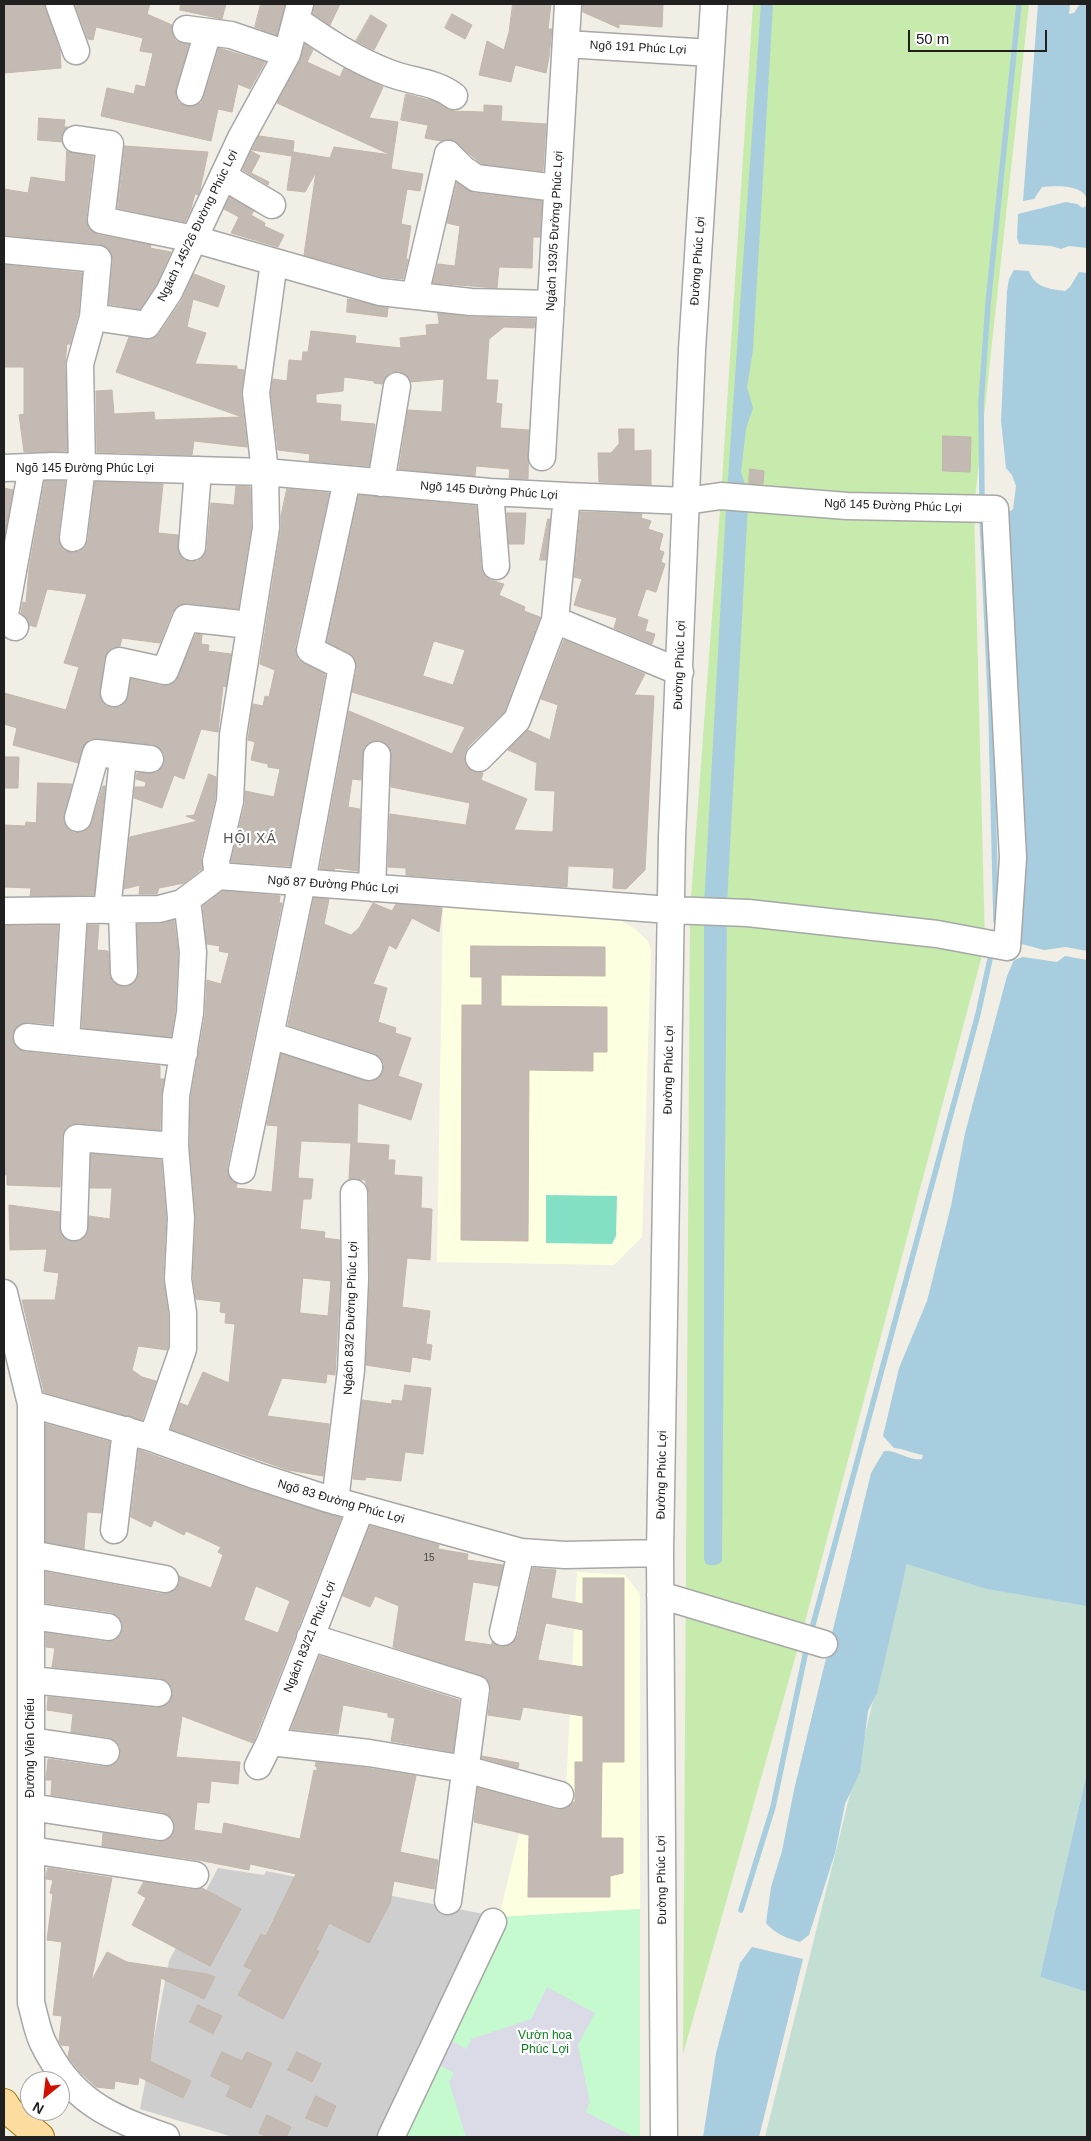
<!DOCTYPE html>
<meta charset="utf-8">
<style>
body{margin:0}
#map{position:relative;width:1091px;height:2141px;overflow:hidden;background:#f1eee6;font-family:Arial,sans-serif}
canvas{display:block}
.frame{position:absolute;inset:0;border:5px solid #202020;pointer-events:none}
.north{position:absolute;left:20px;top:2071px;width:50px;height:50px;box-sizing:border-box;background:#fff;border:1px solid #a6a6a6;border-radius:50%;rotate:209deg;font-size:14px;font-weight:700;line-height:20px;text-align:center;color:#202020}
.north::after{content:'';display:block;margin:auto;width:18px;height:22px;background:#d01100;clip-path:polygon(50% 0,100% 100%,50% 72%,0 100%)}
.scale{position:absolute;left:908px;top:30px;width:139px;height:22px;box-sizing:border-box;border:2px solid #202020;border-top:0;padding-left:6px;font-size:15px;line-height:18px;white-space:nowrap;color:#202020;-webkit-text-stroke:4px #fff;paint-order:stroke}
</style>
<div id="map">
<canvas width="1091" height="2141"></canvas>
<div class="frame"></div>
<div class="north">N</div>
<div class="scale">50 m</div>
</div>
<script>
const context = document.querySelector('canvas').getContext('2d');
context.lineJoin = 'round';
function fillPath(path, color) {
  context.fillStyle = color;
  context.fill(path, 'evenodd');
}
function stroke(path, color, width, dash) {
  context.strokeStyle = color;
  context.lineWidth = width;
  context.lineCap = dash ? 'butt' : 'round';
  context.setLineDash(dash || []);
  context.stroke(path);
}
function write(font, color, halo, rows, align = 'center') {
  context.font = font + ' Arial,sans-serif';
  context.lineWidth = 4.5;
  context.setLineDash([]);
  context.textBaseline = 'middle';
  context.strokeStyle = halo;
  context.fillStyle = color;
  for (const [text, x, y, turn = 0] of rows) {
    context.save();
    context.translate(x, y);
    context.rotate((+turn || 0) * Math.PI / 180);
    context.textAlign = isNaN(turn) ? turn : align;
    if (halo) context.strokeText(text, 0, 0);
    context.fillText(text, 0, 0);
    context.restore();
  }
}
const education = new Path2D(`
 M443 900 616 918 634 928 648 941 651 950 642 1237 614 1265 437 1262Z
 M577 1572 625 1575 640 1594V1909L499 1917 519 1834 554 1841 566 1790Z`);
const religious = new Path2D(`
 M218 1868 264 1875 266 1871 499 1917 395 2137H233L140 2109 169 1961Z`);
const grass = new Path2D(`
 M753 4H1029L974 508 985 944 801 1637 683 2054 690 911 721 496Z`);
const wetland = new Path2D(`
 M907 1564 1087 1605V1772L1040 1977 1087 1992V2137H765Z`);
const park = new Path2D(`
 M640 1909V2137H395L499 1917Z`);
const pitch = new Path2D(`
 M546 1195 617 1196 616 1236 612 1244 546 1243Z`);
const plaza = new Path2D(`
 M547 1987 595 2013 578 2045 590 2102 586 2112 634 2137H466L449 2082 454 2073 432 2061 443 2036 466 2049 471 2039 531 2019Z`);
const water = new Path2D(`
 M761 4H773L753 350 747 387 753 408 746 429 741 472 746 487 748 504 727 904 722 1561C717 1566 713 1566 706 1564L704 1559V905L726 507Z
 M1038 4H1070L1069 14 1074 13 1080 4H1087V198C1080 184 1056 186 1042 187L1034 199 1023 201Z
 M1066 202 1077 204 1083 208 1087 205V248L1069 246 1061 249 1051 246 1019 244 1017 238 1018 214Z
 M1014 270 1029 271C1034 287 1049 289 1065 291L1070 287 1079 272 1087 273V951L1066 947 1044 950 1014 942 1001 518 1013 509 1016 486 1012 475 1006 468 1001 421 1007 291 1009 279Z
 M1065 956 1087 960V1606L987 1589 907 1564 877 1693 868 1711 860 1772 845 1804 835 1853 809 1935 800 1942C787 1938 775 1934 766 1923L771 1887 782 1851 794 1790 871 1473 884 1451C898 1450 909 1461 922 1459L923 1455C912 1453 905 1449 894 1448L883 1436 899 1368 927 1301 951 1206 965 1133 1007 976 1014 960 1023 957 1057 962Z
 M1087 1772V1992L1040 1977Z
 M752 1947 803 1959 759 2137H703L716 2053 740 1963Z`);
const stream = new Path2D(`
 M982 501 981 403 988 304 1019 4
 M982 516 991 712 996 921
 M811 1632 978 1014 992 950
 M741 1910 773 1807 807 1646`);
const building = new Path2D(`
 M4 4H44L60 51 61 68 4 73Z
 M75 4H150L147 14 172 25V34L176 41 189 44 176 88V96L179 103 185 106H194L201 103 204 97 219 48 265 62 250 89 238 84 232 112 218 109 211 141 101 116 107 88 134 94 136 85 145 87 153 53 140 51 143 38 96 27 93 40 88 39Z
 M181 4H226L222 19 180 10Z
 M261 4H285L277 35 255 27Z
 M315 4H340L330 25 313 14Z
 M513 4H551L548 29H552L549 57 546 73 515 65 511 82 479 75 487 41 504 50 509 32Z
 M583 4H663L662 27 619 24V28L583 12Z
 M452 14 472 25 465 39 445 28Z
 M371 15 387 25 374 50 356 41Z
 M305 44 313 50 307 62 340 77 344 68 383 87 369 118 398 122 391 169 423 174 420 191 407 189 401 224 411 226 406 259H408L403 279 383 277 304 255 316 172 305 192 287 190 292 156 252 150 259 136 294 141 293 152 330 158 334 147 391 155 277 103 300 61Z
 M406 94 433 101 453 111 484 112V105L502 106 501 121 546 124 543 171 482 164 452 140 441 141 425 138 428 125 401 120Z
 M39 118 65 120 64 127H68L61 136 62 142 38 140Z
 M125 146 208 152 200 190 198 195 195 194 191 209 185 222 118 208Z
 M67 151 93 157 86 218 87 225 91 231 98 235 151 245 150 248 171 252 156 285 140 309 109 304 113 260 111 252 106 247 99 244 4 235V189L28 193 31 177 65 182Z
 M251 151 260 156 251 173 269 182 268 185 243 170Z
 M457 183 474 193 542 201 540 237H533L532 268 499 267 497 288 433 283 438 264 455 266 460 226 447 223Z
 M230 197 254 211 251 215 265 223 264 226 284 235 278 247 231 233 239 217 224 209Z
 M4 265 82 273 78 314 70 344H67L65 364 67 451 24 452 19 415 24 414V367H4Z
 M194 274 225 286 218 307 193 299 187 327 206 333 195 364 237 366V369L244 370 241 394 247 447 194 441 192 455 97 452 96 391 112 390 114 414 154 412 155 420 242 417 116 372 129 337 145 340 154 338 159 334 182 300Z
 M348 299 388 308 387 317 347 312Z
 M438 313 471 317 535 319 534 328 504 327 489 339 486 380H498L496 403 502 404 500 428 529 430 528 479 509 478 510 469 476 466 475 476 399 469 408 410 442 412 444 379 411 382 407 375 399 371 391 372 386 376 382 384 374 383V381L344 377 343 391 316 394V403L341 405 340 421 375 424 369 466 309 461 310 454 278 450 271 393 273 379 287 381 289 360 302 361 303 352H308L311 331 356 336 355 343 401 348 400 338 427 335 426 325 439 324Z
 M619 429H634V451L651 450V485L599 482 598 453H611L619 444Z
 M943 436 971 437 970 472 943 471Z
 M750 469 764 471 763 484 749 483Z
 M45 481H65L58 537 59 543 64 550 72 553 79 552 85 547 88 540 95 482 163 484 158 533 178 535 179 554 184 560 191 562 198 561 204 556 207 549 211 503 234 505 236 486 250 487 251 527 238 609 188 603 179 605 172 612 160 643 122 638 120 646 114 647 108 651 104 659 100 698 105 705 112 708 120 707 126 702 131 679 162 686 169 685 175 682 196 634 202 635 201 644 209 645 208 651 231 654 226 687 223 686 218 732 201 729 184 779 174 775 162 808 134 798 135 787H145L146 782 136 779 137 773H156L162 767 165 760 164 753 158 747 152 744 91 739 85 743 78 763 13 745 17 728 4 724V693L66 710 79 667 64 663 87 594 47 589 36 627 29 625 28 620 21 613 23 602 26 603 29 569Z
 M4 488 13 490 4 538Z
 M287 489 329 493 295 647 296 654 298 660 325 674 290 866 231 862 245 804V791L274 797 280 769 268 767V764L251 760 255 742 248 740 253 704 263 706 265 696 269 697 275 670 260 664 281 530V516Z
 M359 495 476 506 481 567 483 574 490 580 504 584 499 595 525 607 524 611 540 617 504 712 468 747 464 755 465 762 469 769 475 772 483 773 481 780 527 799 514 830 553 832 555 791 535 790 537 763 508 750 528 730 550 740 558 705 541 699 564 640 645 674 634 695 654 696 645 870 626 889 613 888 614 868 568 866 567 887 406 875V868L388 867 390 814 466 825 470 803 391 787 390 748 385 743 378 740 370 742 364 747 361 780 352 779 348 807 360 809 358 871 335 868 334 870 320 869 349 711 452 754 465 727 352 692 357 669 355 659 349 653 327 642ZM434 641 465 650 453 685 423 676Z
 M581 512 642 514 641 518 651 521 648 529 663 534 659 550 664 552 661 562 665 564 656 592 646 589 637 616 648 620 645 631 655 634 652 644 614 628 617 618 574 605 582 579 574 577Z
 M507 513H526L524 544H509Z
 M548 519H550L546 560H540Z
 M4 757H19L18 788H4Z
 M209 774 216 777 215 799 201 858 202 869 184 883 159 888 157 894H139L140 885 124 889 130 837 198 821 186 816 194 815Z
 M38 783 72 784 63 821 68 829 74 833 82 832 89 828 92 822 103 786H105L94 895 30 896 31 888 4 887V825L25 826 26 822 36 823Z
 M222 891 280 896 279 903H282L227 1167 228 1175 237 1184 236 1188 272 1192 278 1126 267 1125 281 1054 365 1081 372 1082 379 1078 383 1071 384 1064 380 1057 374 1053 288 1025 314 898 329 899 324 924 351 935 359 928 373 903 392 911 396 904 442 908 439 932 412 918 396 949 389 945 373 984 387 988 378 1022 396 1028 395 1033 411 1038 398 1076 422 1084 411 1120 358 1103 357 1143 389 1145 388 1160H395L394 1175 422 1177 421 1208 432 1209 430 1260 407 1258 402 1307 430 1311 426 1344 432 1345 430 1360 412 1357 410 1372 366 1365 370 1281 369 1193 365 1180 349 1179 351 1143 301 1141 298 1178 313 1179 311 1199H303L300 1229 325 1232 324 1238 340 1240V1280L335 1375 327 1374 326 1383 282 1378 267 1416 329 1424 323 1476 288 1470 171 1429 180 1403 188 1406 203 1372 229 1383 235 1324 225 1323 226 1313 220 1312 221 1302 196 1299 193 1278 196 1219 190 1146 191 1097 205 1016 207 980 221 984 229 953 219 951 220 946 207 944 203 906ZM303 1278 331 1281 328 1316 300 1313Z
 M174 920 178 952 175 1011 171 1037 82 1028 88 925H99L97 950 108 951 111 979 117 985 125 987 132 984 137 979 139 972 137 924H159Z
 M58 925 52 1024 29 1022 20 1024 15 1029 12 1035 14 1044 19 1049 25 1052 160 1066V1079H164L161 1096 160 1130 78 1123 71 1124 65 1129 62 1137 60 1187 7 1185V1175H4V926Z
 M471 946 605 947V976L501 975V1006L607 1007V1052H593V1071L529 1070 528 1241 461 1240 462 1005H482V977H471Z
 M91 1154 161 1160 166 1218 163 1278 168 1314V1346L167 1350 138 1346 132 1370 142 1377 156 1381 142 1420 44 1392 22 1300H55L59 1273 44 1271 47 1249 10 1250 9 1205 60 1212 61 1234 66 1239 73 1242 81 1240 86 1235 89 1216 110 1219 112 1188H90Z
 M405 1385 431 1388 423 1454 405 1452 401 1481 366 1477 365 1480 353 1479 362 1400 392 1404V1400L402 1401Z
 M46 1424 110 1442 101 1513 87 1512 84 1549 46 1542Z
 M139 1450 252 1490 341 1518 253 1743 182 1716 176 1757 240 1762 238 1784 211 1781 209 1803 197 1802 194 1830 222 1834 224 1823 300 1839 314 1770 317 1771V1767L315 1766 316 1762 367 1768 416 1776 400 1852 438 1860 434 1889 394 1881 390 1903 369 1943 329 1923 316 1950 319 1951 283 2019 238 1995 252 1970 244 1966 261 1934 266 1936 296 1874 250 1864 249 1870 198 1860 102 1846 103 1833 158 1842 165 1841 172 1836 175 1829 174 1822 170 1816 162 1812 51 1795 52 1780H46L48 1759 104 1767 111 1766 117 1762 121 1754 120 1746 115 1740 108 1737 71 1732 73 1714 47 1710 48 1697 156 1708 164 1707 170 1702 173 1694 172 1687 167 1681 160 1678 52 1667 55 1648 46 1647V1633L106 1642 113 1641 119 1637 123 1629 122 1622 118 1616 111 1612 46 1603V1572L162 1594 170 1593 177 1588 180 1582 179 1576 211 1588 223 1555 218 1552 221 1547 186 1531 184 1535 154 1520 151 1527 131 1517ZM256 1586 290 1601 278 1633 244 1620Z
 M370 1526 439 1545 438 1549 468 1554 467 1560 503 1565 498 1586 473 1582 464 1641 492 1645V1642L500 1647 508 1646 514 1642 518 1635 533 1568 556 1570 551 1598 583 1604V1578H624V1762H602L601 1838H623V1873L610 1876V1897H528L529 1835 474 1822 478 1788 557 1810 564 1809 573 1802H575V1762H583V1716L523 1707 520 1720 488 1715 491 1691 490 1684 486 1678 393 1647 399 1606 375 1596 370 1607 343 1596ZM546 1623 583 1630V1667L538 1660Z
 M320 1656 459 1700 453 1752 391 1741 395 1718 388 1717V1713L343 1705 338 1734 291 1729Z
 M482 1756 519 1763 518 1768 482 1758Z
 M48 1868 112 1878 91 1982 107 1952 127 1962 207 1974 215 1977 204 1999 161 1978 150 2061 191 2081 183 2098 139 2077 138 2085 115 2081 114 2089 96 2087 80 2072 68 2057 70 2046 61 2045 59 2041 62 2016 53 2015 62 1942 47 1940 53 1894 50 1893 53 1880 46 1879Z
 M144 1882 193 1890 202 1888 241 1909 210 1966 132 1925 146 1898 138 1893Z
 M198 2005 222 2016 213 2034 190 2022Z
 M222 2052 242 2061 247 2052 272 2063 251 2108 226 2096 231 2086 211 2076Z
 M297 2052 321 2064 312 2082 288 2070Z
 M316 2096 336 2106 327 2127 306 2118Z
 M267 2115 291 2127 286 2137H268L259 2133Z`);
const minor = new Path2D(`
 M59 4 76 51
 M296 20C326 41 355 60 389 73 412 82 434 81 454 96
 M186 29 231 35 287 54
 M566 44 711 53
 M190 92 208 32
 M76 139 110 144 101 220 194 239 380 292 471 302 551 304
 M448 154 463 169 476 178 557 188
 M223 176 272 205
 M4 250 98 259 93 317
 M415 295 448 154
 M542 457 568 4
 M4 468 54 466 265 472 490 492 567 496 686 501 721 496 847 506 995 509 1013 858 1007 947 937 934 748 913 670 910 218 876 182 903 159 909 4 911
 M381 483 397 386
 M490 492 496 566
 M73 538 82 467 80 364 93 317 147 325 169 292 241 138 287 54 300 4
 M192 547 198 470
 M555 620 680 672
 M15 627 4 620 32 467
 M114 693 119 661 165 671 186 618 250 625
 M479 758 517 720 555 620 567 496
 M78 818 96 753 150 759
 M218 876 216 861 230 801 233 735 266 528 265 472 256 393 274 262
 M372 888 377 755
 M107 910 123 758
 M122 910 124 972
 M270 1035 369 1067
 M27 1037 184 1053
 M66 1041 74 911
 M242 1170 302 882 342 666 310 650 347 480
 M74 1227 77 1138 175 1146
 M4 1293 31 1404V2003C35 2016 37 2031 43 2043 71 2100 108 2117 166 2137
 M31 1404 152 1438 257 1476 325 1498 521 1552 565 1555 660 1553
 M152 1438 183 1349V1313L178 1279 181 1218 175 1146 176 1096 190 1013 193 952 188 908 182 903
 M335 1501 351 1370 355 1280 354 1193
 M114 1530 126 1430
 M31 1554 165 1579
 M660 1595 824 1644
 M31 1616 108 1627
 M503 1632 521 1552
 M310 1637 476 1689 448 1901
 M31 1680 158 1693
 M31 1741 106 1752
 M270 1742 369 1753 465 1769 560 1795
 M258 1766 270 1742 361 1508
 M31 1807 160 1827
 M31 1850 195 1875
 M391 2137 493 1922
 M664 2137 660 1553 672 837 692 350 714 4`);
const major = new Path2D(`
 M4 2103 9 2111 40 2137`);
const numberNames = [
 ["15",429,1558]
];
const streetNames = [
 ["Ngõ 191 Phúc Lợi",638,48,3],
 ["Ngách 145/26 Đường Phúc Lợi",198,226,-64],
 ["Ngách 193/5 Đường Phúc Lợi",555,231,-87],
 ["Đường Phúc Lợi",698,261,-86],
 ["Ngõ 145 Đường Phúc Lợi",85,469],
 ["Ngõ 145 Đường Phúc Lợi",489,491,4],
 ["Ngõ 145 Đường Phúc Lợi",893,506,2],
 ["Đường Phúc Lợi",680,665,-88],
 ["Ngõ 87 Đường Phúc Lợi",333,885,4],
 ["Đường Phúc Lợi",669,1070,-89],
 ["Ngách 83/2 Đường Phúc Lợi",351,1318,-88],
 ["Đường Phúc Lợi",662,1475,-89],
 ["Ngõ 83 Đường Phúc Lợi",341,1502,16],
 ["Ngách 83/21 Phúc Lợi",310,1637,-68],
 ["Đường Viên Chiếu",31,1748,-90],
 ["Đường Phúc Lợi",662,1880,-91]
];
const parkNames = [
 ["Vườn hoa",545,2036],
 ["Phúc Lợi",545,2050]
];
const neighbourhoodNames = [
 ["HỘI XÁ",250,839]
];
fillPath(education, '#fdffe1');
fillPath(religious, '#cecece');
fillPath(grass, '#c6ebac');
fillPath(wetland, '#c3dfd4');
fillPath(park, '#c4facd');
fillPath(pitch, '#84e0c4');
fillPath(plaza, '#dbdbe7');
fillPath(water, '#a7cdde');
stroke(stream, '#a7cdde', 5.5);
fillPath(building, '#c2bab3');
stroke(building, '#c3b6a8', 1);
stroke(minor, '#a7a7a7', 29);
stroke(major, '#9c7500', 30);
stroke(minor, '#fff', 26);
stroke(major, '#fddc9f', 28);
write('10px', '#484645', null, numberNames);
write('12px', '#202020', '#fff', streetNames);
write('12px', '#0b811e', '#fff', parkNames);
context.letterSpacing = '1px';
write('14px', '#535353', '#fff', neighbourhoodNames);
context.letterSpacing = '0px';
</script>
